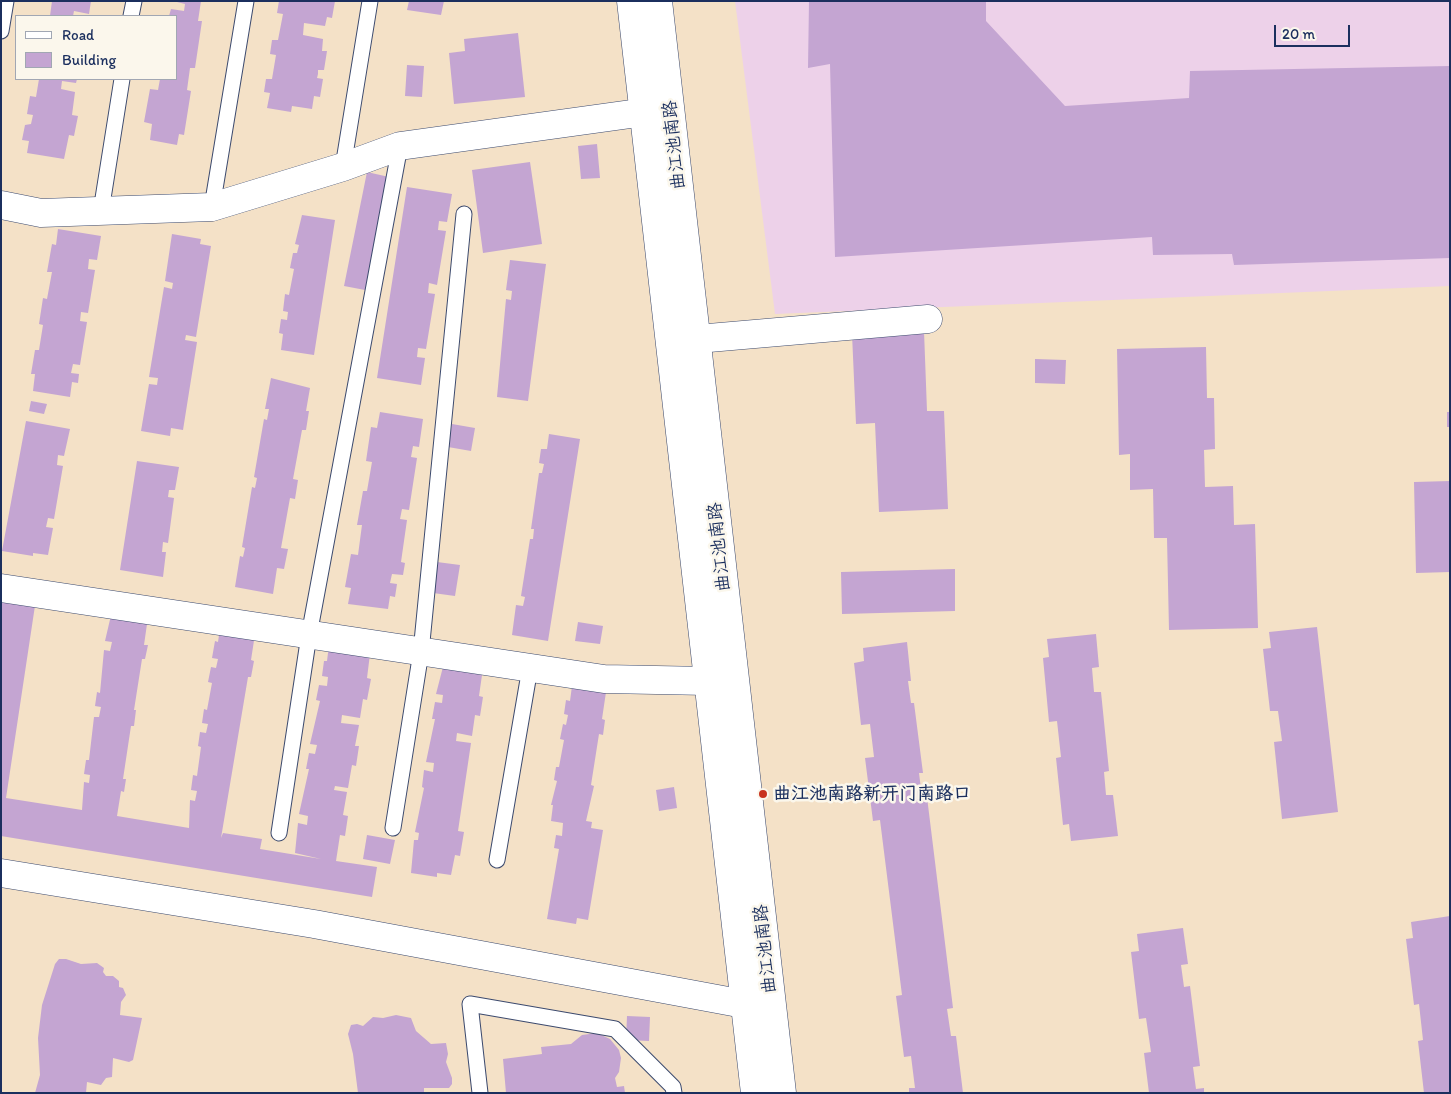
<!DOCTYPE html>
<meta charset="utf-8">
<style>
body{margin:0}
#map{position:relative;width:1451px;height:1094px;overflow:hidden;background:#f4e1c7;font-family:Itim,sans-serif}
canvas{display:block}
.frame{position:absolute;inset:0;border:2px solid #1b2f5e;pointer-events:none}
.legend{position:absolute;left:15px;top:15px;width:162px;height:65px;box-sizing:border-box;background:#fbf7ec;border:1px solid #a1a7b3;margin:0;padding:6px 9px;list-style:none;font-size:15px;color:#1b2f5e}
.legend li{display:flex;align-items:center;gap:10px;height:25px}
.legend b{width:25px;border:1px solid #a1a7b3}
.scale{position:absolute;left:1274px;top:25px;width:76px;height:22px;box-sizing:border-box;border:2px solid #1b2f5e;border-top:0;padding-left:6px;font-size:15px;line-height:18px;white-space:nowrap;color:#1b2f5e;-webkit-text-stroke:4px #fbf7ec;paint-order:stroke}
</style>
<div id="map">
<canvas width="1451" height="1094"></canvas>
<div class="frame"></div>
<ul class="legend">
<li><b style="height:6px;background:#fff"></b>Road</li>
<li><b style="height:14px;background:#c4a5d2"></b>Building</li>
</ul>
<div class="scale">20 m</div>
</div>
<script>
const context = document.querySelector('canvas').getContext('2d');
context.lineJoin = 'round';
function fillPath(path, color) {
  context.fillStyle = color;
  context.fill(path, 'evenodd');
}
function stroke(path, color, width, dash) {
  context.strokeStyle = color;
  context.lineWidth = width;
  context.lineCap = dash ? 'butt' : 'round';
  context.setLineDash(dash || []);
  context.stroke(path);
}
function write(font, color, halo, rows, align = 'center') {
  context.font = font + ' Itim,"LXGW WenKai TC",sans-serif';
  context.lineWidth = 5;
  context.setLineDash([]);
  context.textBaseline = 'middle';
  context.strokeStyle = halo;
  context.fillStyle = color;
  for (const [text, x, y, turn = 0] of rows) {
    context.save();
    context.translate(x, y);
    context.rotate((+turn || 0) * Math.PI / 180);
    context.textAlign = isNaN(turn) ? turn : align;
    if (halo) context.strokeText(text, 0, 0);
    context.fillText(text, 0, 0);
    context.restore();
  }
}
const built = new Path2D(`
 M735 1H1450V286L775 314Z`);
const building = new Path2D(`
 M52 1H91L89 14 74 11 73 16H50Z
 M173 1H201L198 21H202L195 68H190L187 90 191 91 184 135 179 134 177 145 150 140 152 124 144 122 150 89 158 90 160 79H176V16H169L171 9 184 11 185 4Z
 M279 1H335L332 18 327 17 325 26 304 23 303 35 323 39 322 51H327L324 70H318V74L317 78 323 79 320 97 314 96 312 109 292 106 291 112 267 108 270 93 264 92 266 79H272L276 55 270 54 272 40H278L283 14 277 13Z
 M409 1H444L441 15 407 10Z
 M809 1H986V21L1065 106 1189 98 1190 71 1450 66V258L1234 265 1232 254 1153 255 1152 237 835 257 830 64 808 68Z
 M518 33 525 97 454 104 449 53 465 51 464 39Z
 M407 65 424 66 422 97 405 96Z
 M39 79H77L76 83 62 81 61 89 75 92 72 115 78 116 74 136 69 135 64 159 27 153 29 141 22 140 25 125 31 124 33 115 27 114 30 96 36 97Z
 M597 144 600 178 581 179 578 146Z
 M530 162 542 244 483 253 472 170Z
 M367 172 389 177 365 290 344 286Z
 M407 187 452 194 447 222 439 221 438 230 446 231 437 285 429 283 428 293 435 294 426 349 418 348 417 357 425 358 421 385 377 378Z
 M302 215 335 220 314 355 281 350 283 334 279 333 281 319 287 320 288 312 283 311 285 294 289 295 294 269 290 268 293 253H297L299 245 295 244Z
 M58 229 101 236 97 260 89 259 88 269 95 270 88 313 81 312 80 321 87 322 80 365 73 364 71 373 79 374 78 383 72 382 70 397 33 391 35 374H31L35 350H39L43 325 39 324 43 298 47 299 52 272H47L52 244 56 245Z
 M172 234 201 239 200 244 211 246 196 337 186 335 185 340 197 342 183 430 171 428 170 436 141 431 149 384 157 385 158 378 149 377 164 287 172 289 173 283 165 281Z
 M510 260 546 264 528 401 497 397 506 299 511 300 512 291 506 290Z
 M924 331 927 411H944L948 509 879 512 875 423 856 424 852 334Z
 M1206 347 1207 398H1214L1215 449 1204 450 1205 487 1233 486 1234 525 1255 524 1258 628 1169 630 1167 538H1154L1153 489 1130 490V454L1119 455 1117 349Z
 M1035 359 1066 360 1065 384 1035 383Z
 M271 378 310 388 306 411H309L306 430H302L293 479 298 480 295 499 290 498 281 548 288 549 284 569 277 568 273 594 235 587 240 556 243 557 245 548 242 547 252 487 255 488 257 478 254 477 264 419 267 420 269 409H265Z
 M31 401 47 404 44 414 29 411Z
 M380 412 423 419 419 447 413 446 411 457 417 458 409 510 402 509 400 519 407 520 401 562 405 563 403 575 392 574 390 583 397 584 395 597 390 596 388 609 348 604 351 588 345 587 351 554 358 555 362 525H357L363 491H367L372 462 366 461 371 427 377 428Z
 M1447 412H1450V427H1447Z
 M26 421 70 429 64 456 58 455 57 465 63 466 54 519 48 518 46 527 53 528 48 555 33 553V556L2 551Z
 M452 424 475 428 471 451 448 447Z
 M549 434 580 439 548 641 512 635 516 605 523 606 525 597 521 596 530 539H533L534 529H531L539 473H542L544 464 539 463 541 449H547Z
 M137 461 179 467 175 490H169L168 497 174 498 168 543 163 542 162 552H166L163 577 120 570Z
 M1450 481V572L1416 573 1414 482Z
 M437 562 460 565 455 596 433 593Z
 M955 569V611L842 614 841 572Z
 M3 593 36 599 6 798 82 810 84 782 89 783 90 775 84 774 86 760H89L94 717H99L101 707 95 706 97 692 100 693 104 650 110 651 112 642 105 641 112 611 148 617 144 645H148L145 659H142L134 710H136L134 726H131L123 779H126L124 792 121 791 117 816 189 828 190 800 195 801 197 791 191 790 193 775 197 776 201 747 198 746 200 732 206 733 208 724 202 723 204 709 207 710 212 683 208 682 211 667 216 668 218 659 212 658 215 641 218 642 220 628 255 634 251 660 254 661 251 677H248L221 838 223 833 262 839 260 849 321 859 295 853 298 823 307 825 308 816 299 814 309 769H306L309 753 315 754 317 745 310 744 320 701 316 700 319 685 327 686 328 677 322 676 324 661H327L329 645 370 654 367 678 371 679 367 700 363 699 360 718 342 715 341 723 359 725 355 746H359L356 766 352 765 348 788 335 786 334 790 347 792 343 815 348 816 345 836 340 835 336 861 377 867 372 897 1 836V606Z
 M578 622 603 626 600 644 575 641Z
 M1317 627 1338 812 1282 819 1274 742 1282 741 1278 711H1270L1263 649 1271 648 1269 632Z
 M1096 634 1099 667 1092 668 1094 692H1101L1109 771 1104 772 1106 795H1113L1118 836 1071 841 1069 824 1063 825 1056 758 1061 757 1057 721 1049 722 1043 658 1049 657 1047 639Z
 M907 642 911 681H908L911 703H914L923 773H919L922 797H927L953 1008 947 1009 951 1036H956L963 1093H909V1088H915L911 1056 904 1057 896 996 902 995 880 820 873 821 865 758 874 757 870 724 861 725 854 663 864 661 863 648Z
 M444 663 468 672 482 675 479 696 483 697 480 716 475 715 472 736 457 733 456 741 471 743 458 831 464 832 460 856 455 855 451 875 437 873V877L411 873 414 840H418L419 833 415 832 424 788 422 787 424 770 433 772 434 763 426 762 435 719H432L435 702 442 703 443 695 436 694Z
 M572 686 606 692 602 719 605 720 603 735 599 734 591 785 594 786 586 821 592 822 591 828 603 830 588 920 577 918 576 924 547 919 559 849 554 848 556 835 562 836 563 823 551 821 553 805H551L557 781 554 780 556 767H559L564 740 560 739 563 724 566 725 568 715 564 714 566 700 570 701Z
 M674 787 677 808 659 811 656 790Z
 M367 835 395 840 390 864 363 859Z
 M1450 916V1093H1424L1418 1041 1423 1040 1419 1004 1414 1005 1406 939 1413 938 1411 922Z
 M1183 928 1188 964 1181 965 1184 987 1190 986 1200 1066 1193 1067 1196 1089 1204 1088V1093H1149L1144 1053 1151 1052 1146 1018 1139 1019 1131 952 1139 951 1137 934Z
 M59 959H66L81 964 97 963 104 968 103 972 106 976H113L119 981V987L123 988 126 995 121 1002 120 1015 142 1018 133 1060 129 1062 113 1058 112 1077 106 1078 101 1085 87 1082 86 1093H35L40 1075 38 1038 42 1005 55 964Z
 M396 1015 411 1018 416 1031 431 1044 446 1043 448 1054 446 1062 452 1078V1084L449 1088H424V1093H358L353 1054 348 1034 351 1025 357 1024 363 1026 373 1017 383 1018Z
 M627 1016 650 1017 649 1041 626 1040Z
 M597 1033 610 1039 619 1050 621 1058 619 1072 615 1078 617 1087 624 1086 625 1093H506L503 1059 542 1054 541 1047 571 1044 582 1035Z`);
const lane = new Path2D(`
 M131 16 134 1
 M1 31 6 1
 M343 167 370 1
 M212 207 246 1
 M101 211 122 79
 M393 828 421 652 464 214
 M279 833 309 635 400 146
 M497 860 530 668
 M480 1093 470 1004 615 1029 673 1087 674 1093`);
const street = new Path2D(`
 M1 205 41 213 212 207 343 167 400 146 667 109
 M697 339 928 319
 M1 588 604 679 708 681
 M1 873 314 924 744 1004 768 1001`);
const secondary = new Path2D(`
 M631 1 755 1093
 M658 1 782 1093`);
const markers = [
 [763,794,5,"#c8321e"]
];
const streetNames = [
 ["曲江池南路",675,145,-96],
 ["曲江池南路",720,547,-96],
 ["曲江池南路",766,949,-96]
];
const poiNames = [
 ["曲江池南路新开门南路口",773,794]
];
fillPath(built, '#edd1e9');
fillPath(building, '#c4a5d2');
stroke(lane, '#3c4a6e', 17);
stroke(street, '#3c4a6e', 29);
stroke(secondary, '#3c4a6e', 29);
stroke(lane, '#fff', 15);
stroke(street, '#fff', 28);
stroke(secondary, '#fff', 28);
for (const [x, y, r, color] of markers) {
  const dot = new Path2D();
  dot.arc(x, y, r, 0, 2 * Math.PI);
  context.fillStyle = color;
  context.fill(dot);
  stroke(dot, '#fbf7ec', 2);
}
write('18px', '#1b2f5e', '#fbf7ec', streetNames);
write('bold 18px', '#1b2f5e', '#fbf7ec', poiNames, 'left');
</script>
